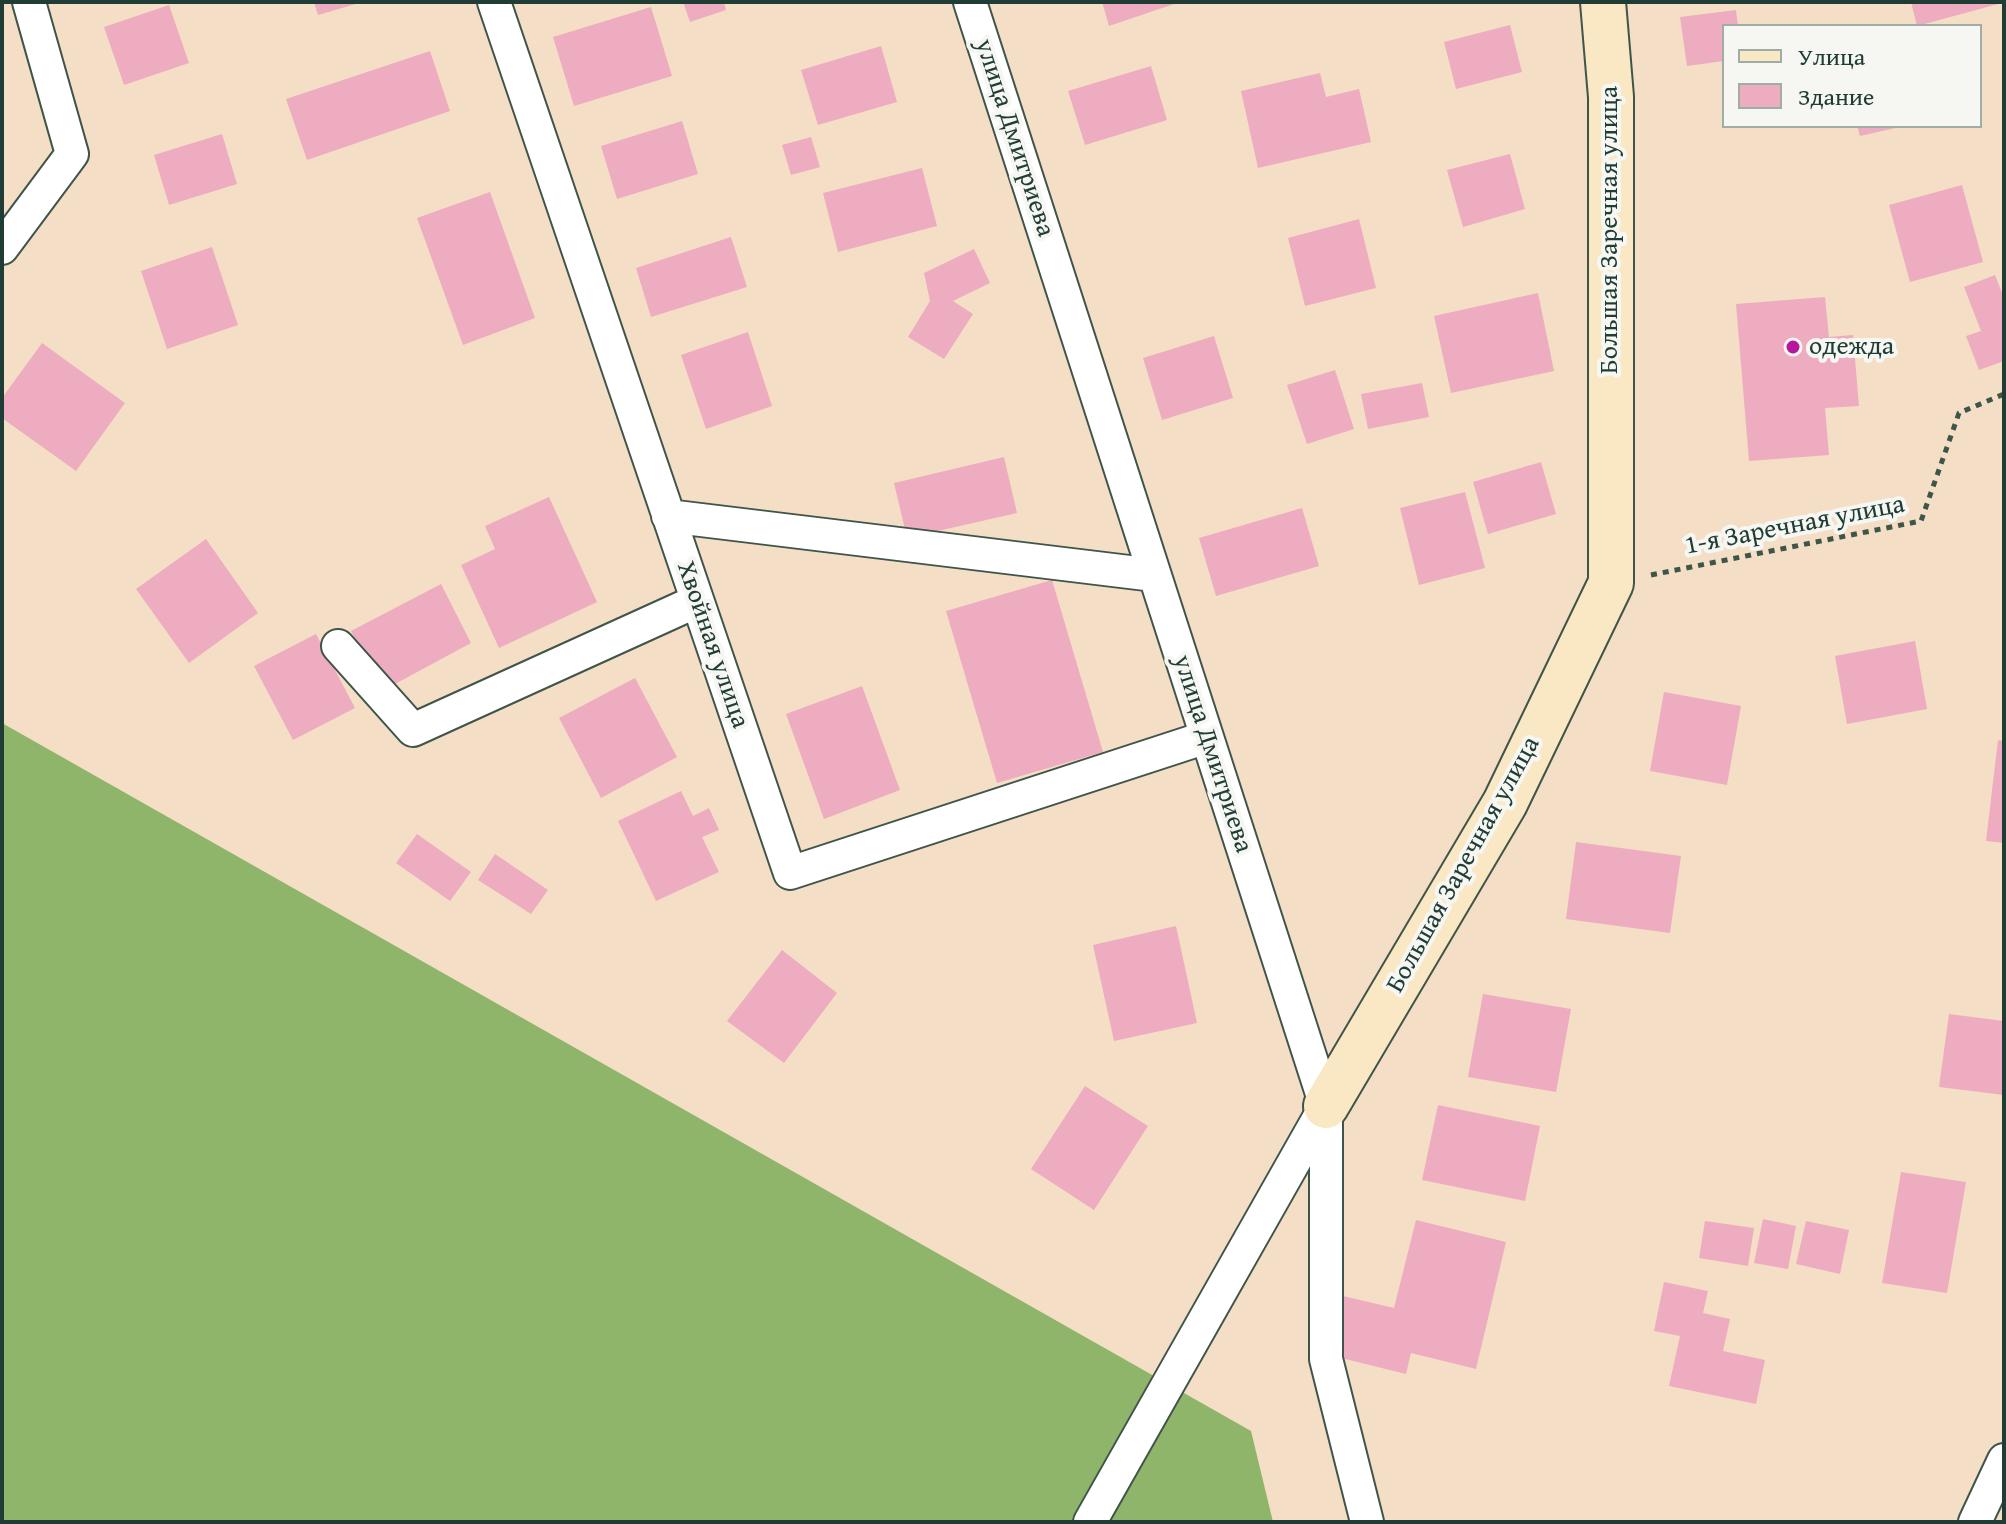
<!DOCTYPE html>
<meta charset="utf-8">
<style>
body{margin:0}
#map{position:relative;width:2006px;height:1524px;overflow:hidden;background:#f4dec5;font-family:"Gentium Book Plus",serif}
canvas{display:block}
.frame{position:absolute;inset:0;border:4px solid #1f3d34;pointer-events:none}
.legend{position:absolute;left:1722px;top:24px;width:260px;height:104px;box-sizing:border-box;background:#f6f6f2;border:2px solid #a0aca6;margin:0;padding:10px 14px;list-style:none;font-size:24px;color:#1f3d34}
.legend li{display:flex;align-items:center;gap:16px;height:40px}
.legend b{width:40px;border:2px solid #a0aca6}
</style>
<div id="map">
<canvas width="2006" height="1524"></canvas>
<div class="frame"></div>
<ul class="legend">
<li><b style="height:10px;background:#fae7c3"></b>Улица</li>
<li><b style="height:22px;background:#eeacc1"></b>Здание</li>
</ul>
</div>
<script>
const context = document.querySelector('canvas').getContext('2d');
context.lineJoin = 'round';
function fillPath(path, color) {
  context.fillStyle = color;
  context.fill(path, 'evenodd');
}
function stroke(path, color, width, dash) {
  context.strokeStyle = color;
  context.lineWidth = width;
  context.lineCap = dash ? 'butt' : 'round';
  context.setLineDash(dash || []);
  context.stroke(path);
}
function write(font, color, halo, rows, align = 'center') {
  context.font = font + ' "Gentium Book Plus",serif';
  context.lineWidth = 8;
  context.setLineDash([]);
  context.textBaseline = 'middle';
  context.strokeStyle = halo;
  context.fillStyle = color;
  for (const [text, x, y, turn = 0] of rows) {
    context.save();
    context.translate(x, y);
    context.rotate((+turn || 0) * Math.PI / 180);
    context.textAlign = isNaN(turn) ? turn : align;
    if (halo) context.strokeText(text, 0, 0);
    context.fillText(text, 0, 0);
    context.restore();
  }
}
const forest = new Path2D(`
 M2 723 1251 1431 1273 1522H2Z`);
const building = new Path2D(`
 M314 2H359V3L318 15Z
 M683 2H724L726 10 690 22Z
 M1102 2H1177V3L1109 26Z
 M1911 2H2002V3L1917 26Z
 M169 5 189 63 124 85 104 27Z
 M651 7 672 76 574 106 553 37Z
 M1736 10 1738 26H1724V61L1687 66 1680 17Z
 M1510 25 1522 72 1456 89 1444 42Z
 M881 46 897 102 818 125 801 70Z
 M430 51 450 111 307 160 286 99Z
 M1151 66 1167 120 1085 145 1068 91Z
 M1320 73 1326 97 1359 89 1371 142 1258 168 1241 91Z
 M682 121 698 174 617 199 601 146Z
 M1857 126H1900V127L1860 136Z
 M222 134 237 184 169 205 154 155Z
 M811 137 820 167 791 175 782 145Z
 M1510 154 1525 209 1463 227 1447 170Z
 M922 168 937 226 838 252 823 193Z
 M1962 185 1983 262 1910 282 1889 205Z
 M490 192 535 318 463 345 417 218Z
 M1359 219 1376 288 1305 306 1288 238Z
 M731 237 747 287 651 317 636 268Z
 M212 247 238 325 167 349 141 271Z
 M974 249 990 283 953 301 973 314 944 359 908 337 930 301 924 273Z
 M1995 275 2004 298V361L1979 370 1966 336 1981 331 1964 287Z
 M1538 293 1554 371 1451 393 1434 316Z
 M1825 297 1829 337 1853 335 1859 406 1825 408 1829 455 1749 461 1736 304Z
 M748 332 772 406 706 429 681 355Z
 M1214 336 1233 398 1162 420 1143 358Z
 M42 343 125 403 76 471 2 418V398Z
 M1335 370 1354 429 1307 444 1287 385Z
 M1422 383 1429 417 1368 429 1361 394Z
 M1004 457 1017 513 907 538 894 483Z
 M1541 462 1556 514 1488 534 1473 482Z
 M1465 492 1485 568 1419 585 1400 508Z
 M549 497 597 602 499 648 461 565 495 549 485 526Z
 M1302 508 1319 566 1216 596 1199 538Z
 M206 539 258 613 189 663 136 589Z
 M1052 580 1103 752 997 783 946 611Z
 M441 584 471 643 382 691 351 631Z
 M316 634 355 708 293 740 254 666Z
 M1915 641 1927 709 1847 724 1835 656Z
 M635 678 677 757 601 798 559 718Z
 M862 686 900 790 824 819 786 714Z
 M1664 692 1741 706 1727 785 1650 771Z
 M1998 740 2004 741V843L1986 841Z
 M681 791 693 816 709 808 719 830 702 837 719 872 656 901 618 821Z
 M417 834 471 872 450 901 396 863Z
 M1576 842 1681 856 1670 933 1566 919Z
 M495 854 548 890 531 914 478 880Z
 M1176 926 1197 1023 1114 1041 1093 945Z
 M782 950 837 993 784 1063 727 1021Z
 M1483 994 1571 1009 1556 1092 1468 1077Z
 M1949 1014 2004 1021V1095L1939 1087Z
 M1085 1086 1148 1126 1094 1210 1031 1169Z
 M1438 1105 1540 1126 1525 1201 1422 1180Z
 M1901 1172 1966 1182 1947 1293 1882 1283Z
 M1763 1219 1796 1226 1788 1269 1754 1263Z
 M1416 1220 1506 1242 1476 1369 1411 1353 1406 1374 1329 1355 1343 1296 1394 1308Z
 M1705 1221 1754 1228 1748 1266 1699 1258Z
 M1806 1221 1849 1230 1840 1274 1796 1264Z
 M1664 1282 1708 1291 1703 1313 1730 1319 1723 1351 1765 1360 1756 1404 1669 1386 1680 1336 1654 1331Z`);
const path = new Path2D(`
 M1651 575 1921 521 1959 413 2004 394`);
const street = new Path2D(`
 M494 2 790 873 1207 737
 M970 2 1326 1106V1359L1367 1522
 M2 248 72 154 29 2
 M668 516 1154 575
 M338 646 413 730 697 601
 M1090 1522 1324 1109
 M1975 1522 2004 1460`);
const secondary = new Path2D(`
 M1326 1106 1505 803 1611 583V97L1603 2`);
const markers = [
 [1793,347,8,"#b5179e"]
];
const streetNames = [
 ["улица Дмитриева",1014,138,72],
 ["Большая Заречная улица",1610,230,-90],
 ["1-я Заречная улица",1795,526,-11],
 ["Хвойная улица",712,645,71],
 ["улица Дмитриева",1212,754,72],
 ["Большая Заречная улица",1464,865,-61]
];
const poiNames = [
 ["одежда",1809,347]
];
fillPath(forest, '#8fb56a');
fillPath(building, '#eeacc1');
stroke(street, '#3f554a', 36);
stroke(secondary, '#3f554a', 48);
stroke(path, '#3f554a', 5, [6, 6]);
stroke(street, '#fff', 32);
stroke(secondary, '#fae7c3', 44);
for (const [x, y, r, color] of markers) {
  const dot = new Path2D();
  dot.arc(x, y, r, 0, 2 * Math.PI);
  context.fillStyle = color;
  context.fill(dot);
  stroke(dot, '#f6f6f2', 3);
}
write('26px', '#1f3d34', '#f6f6f2', streetNames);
write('26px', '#1f3d34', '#f6f6f2', poiNames, 'left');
</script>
